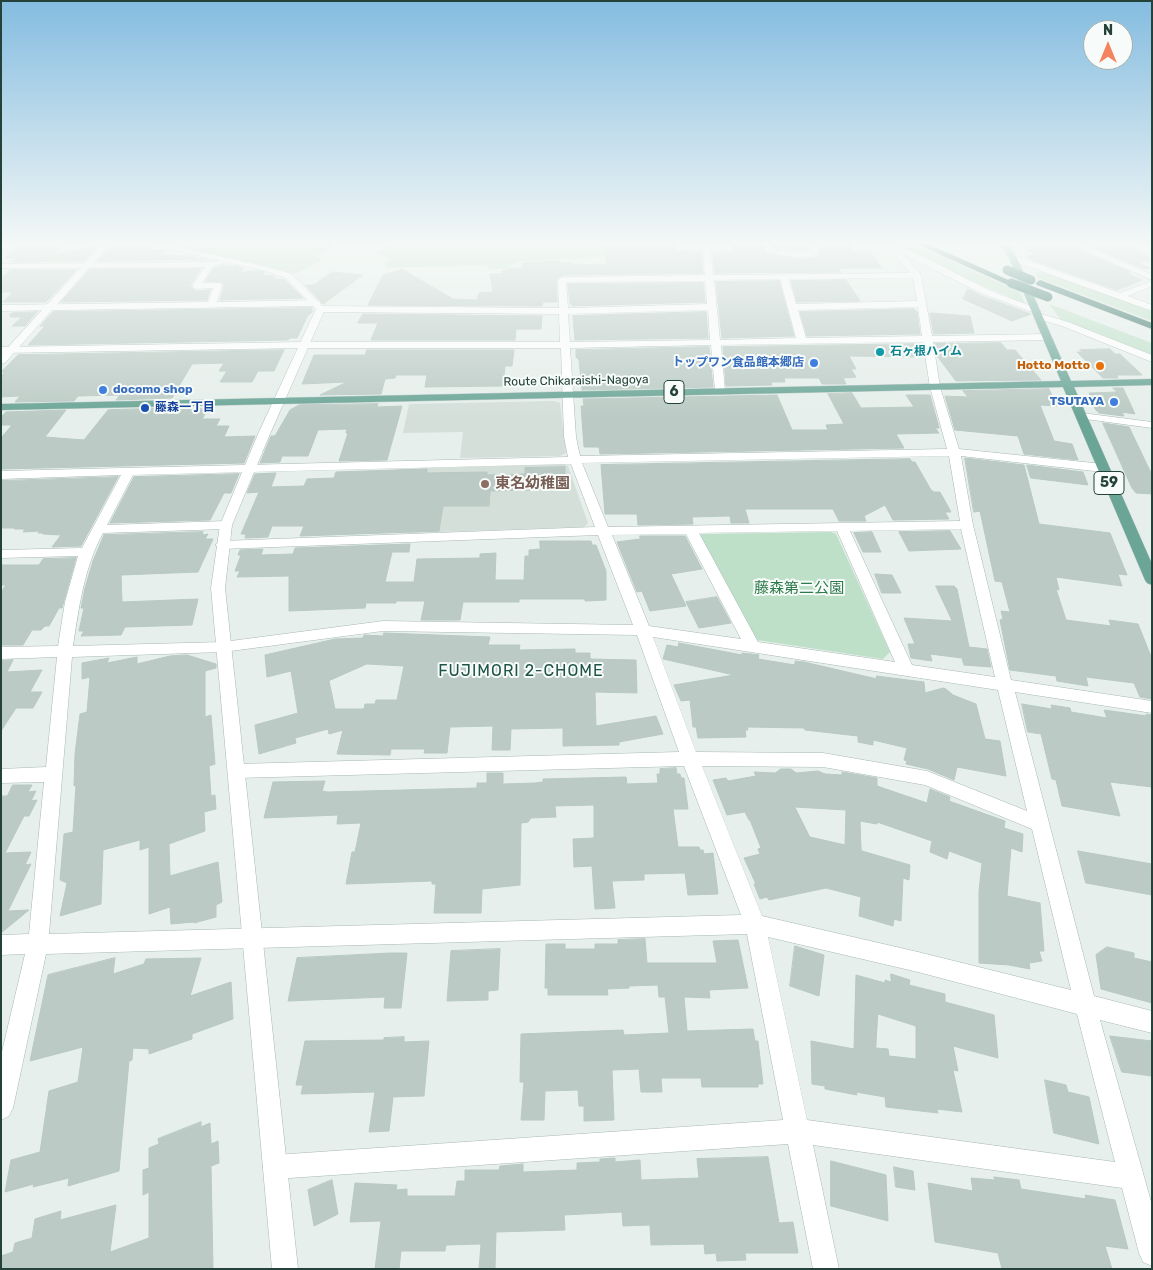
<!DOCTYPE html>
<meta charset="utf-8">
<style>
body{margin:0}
#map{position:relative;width:1153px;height:1270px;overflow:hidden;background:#e6efeb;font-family:Rubik,sans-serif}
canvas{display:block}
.frame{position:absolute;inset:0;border:2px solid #24423a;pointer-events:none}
.north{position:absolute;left:1083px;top:20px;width:50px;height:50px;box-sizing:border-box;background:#f7fbf9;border:1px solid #a3b1ad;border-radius:50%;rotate:0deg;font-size:14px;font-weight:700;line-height:20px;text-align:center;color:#24423a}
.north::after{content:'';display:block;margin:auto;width:18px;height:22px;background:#f4845f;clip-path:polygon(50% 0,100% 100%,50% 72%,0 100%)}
</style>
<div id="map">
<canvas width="1153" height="1270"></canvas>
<div class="frame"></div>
<div class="north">N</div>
</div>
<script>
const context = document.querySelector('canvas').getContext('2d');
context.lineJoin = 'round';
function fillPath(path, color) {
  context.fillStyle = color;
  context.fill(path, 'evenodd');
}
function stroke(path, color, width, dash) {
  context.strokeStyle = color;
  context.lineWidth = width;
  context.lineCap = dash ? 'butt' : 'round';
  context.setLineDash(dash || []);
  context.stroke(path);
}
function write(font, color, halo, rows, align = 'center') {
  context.font = font + ' Rubik,"Noto Sans JP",sans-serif';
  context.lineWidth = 4;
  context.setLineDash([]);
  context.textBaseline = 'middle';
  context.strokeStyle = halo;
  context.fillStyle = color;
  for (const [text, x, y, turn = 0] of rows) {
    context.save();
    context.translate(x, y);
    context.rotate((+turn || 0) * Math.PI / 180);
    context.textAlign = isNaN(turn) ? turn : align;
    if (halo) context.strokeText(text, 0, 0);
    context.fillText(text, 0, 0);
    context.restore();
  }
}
const built = new Path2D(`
 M554 401 560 403 566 453 560 456 460 458 463 432 403 433 409 404Z
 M563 464 568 466 588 523 584 527 409 533 414 499H392L399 469Z`);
const green = new Path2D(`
 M154 241H340L317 256 322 260 295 274 273 268Z
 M384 241H645L597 257 516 262 505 269H490L485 265 388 268 384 264 392 258 380 255V251L395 243Z
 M882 241H906L1020 292 1025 304Z
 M1040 272 1053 274 1152 310V321L1038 278 1036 273Z
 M1049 304 1152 343V355L1061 320Z
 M831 532 836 534 890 652 883 659 757 640 698 536 702 534Z`);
const building = new Path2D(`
 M21 241H68L52 255 98 246 84 261 12 262 17 258H5Z
 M119 241H135L132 246H148L150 247 149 249 166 250 161 255 192 256H194L192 258 207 259 98 261 114 242Z
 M602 241H679L674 250 701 252 703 273 562 275 556 280 557 302H543L542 306 368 305 383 275 402 269 453 299 477 300 479 293 493 292 490 274H502V271L510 268H523L522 263 559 261V263H573V265L607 264Z
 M775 241H806L809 250 778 249 774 248Z
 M818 241H849L852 252 870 251 882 268H838L841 272 715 273 713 253H734L733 245 763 247 766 254 801 259 815 257 821 254Z
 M1062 243 1130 272 1126 273 1142 280 1117 290 1035 261 1026 256 1037 255 1024 248Z
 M1095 248H1136L1152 260 1139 263 1150 268 1144 269Z
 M222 266H236L243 268 240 272 258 271 264 272 262 275 275 276 273 279 285 280 303 298 220 300 224 286 223 282 205 281 214 268Z
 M90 269H201L190 286 196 291 210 290 207 300 61 302Z
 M11 270H76L46 302H3L13 292H1V279Z
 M332 272 363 275 323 304 305 285H314Z
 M846 280 860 301 797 302 791 281Z
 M779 281 794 336 722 338 716 282Z
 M703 283 705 302 572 306V304H570L568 284Z
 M968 289 982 296 1031 314 1012 321 963 299Z
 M312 308V312L307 317 297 338H290L288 340 28 345 45 326H40L53 312Z
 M914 309 917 312 920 334 807 336 800 312Z
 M37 312 25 326H12L22 317H10L12 315H9L12 313Z
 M706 312 708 338 575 340 573 316Z
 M930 313 970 316 974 333 934 334Z
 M363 314 542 316 541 329H516L515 340H371L378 323H358Z
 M1001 343 1007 350H1015L1041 380 956 381 937 356 935 344Z
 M921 344 923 357 849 356 856 369H851L856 377 843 378 846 384H822L819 378H784L785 382H771L772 385 726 386 723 347Z
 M709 347 713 387 582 390 579 360 576 357V350Z
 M1110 349 1115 354H1120L1142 375H1117L1118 378H1103L1077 352H1083L1080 350Z
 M284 350 274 371H258L252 382H220L227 371H219L224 363 192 364 172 398 116 400 120 395 78 396 74 401 15 402 20 396 1 397V376L5 372H1L18 355Z
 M367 350H514L512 366H505L503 386 425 387 427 375H396L395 378 385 379 381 394 320 395 347 382 302 384 314 355H365Z
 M1113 388H1123L1135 414 1122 412 1124 416 1099 413 1095 409 1089 393 1117 392Z
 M1049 389 1057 406 1040 405 1054 441 1072 444 1078 460 1024 454 1018 436 955 430 945 396 968 397 963 391Z
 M852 393 861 408 914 407 906 395H930L939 428H935L939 433 896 434 904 448 600 454 599 447H584L581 406H584L583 399 777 395 792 430H828L826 425 844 424 828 394Z
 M378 404 377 407 402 406 387 460 339 461 348 433H346L347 429 318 430 308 456H282L280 462 260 463 271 436H275L290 410 299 405Z
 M167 408 208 409 202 419H220L216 426H229L224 437 255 436 244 463 1 469V438L12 425H1V417L6 412 66 410 45 437 84 440 108 410Z
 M1103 423 1129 427 1152 475V494L1136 493 1132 488Z
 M965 458 1024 465 1039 524 1110 533 1127 575 1118 574 1122 586 1056 577 1059 590 1056 589 1066 620 1111 626 1109 620 1138 624 1152 659V699L1140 697 1134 683 1086 677 1088 686 1057 681 1056 676 1010 670 1000 620 1003 619 1001 611 1010 612 1002 582 995 581 980 511 974 512Z
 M910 459 912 462H915L931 490 934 492H940L951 512H945L949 519 893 520 885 505 864 516 866 521H839L833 509H745L749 523H731L730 516 692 517 693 524 638 525 637 514H605L601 465Z
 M1027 465 1083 472 1088 485 1031 478Z
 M565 467V483H532V490L490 491 489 506H443L439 531 300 536 304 526H272L268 537 245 538 246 534H241L259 492 247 493 255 474 276 473 271 487 304 486 307 479 334 478 336 472 427 469V473L487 472V475L525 474V468Z
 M239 474 231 493H224L210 520 110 523 134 477Z
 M118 477 81 546 52 547 61 535 43 534V533H38L40 531 23 532 25 529H14L15 528H1V481Z
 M950 531 961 549 909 551 899 532Z
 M203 532 202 535 208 534 205 539H213L198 572 121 575 122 602 198 599 192 625 125 627 121 635 81 636 84 631H79L84 608H81L85 588 93 561 104 535Z
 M872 532 881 552H863L854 533Z
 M640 536H685L702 569 671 574 686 606 650 611 642 591 637 592 617 542 640 539Z
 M540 541H591L592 545H596L606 571V600L585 601V599H519V602H463L460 620H421L425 601H396V603H366L365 608 289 611V576L237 577 240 571H235L241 555H238L240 550 263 549 261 555 293 554 295 548 410 544 409 552H392L385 582H414L417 559 480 558V554L496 553 495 580H524L525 556H529V550L540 549Z
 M76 558 62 608H59L49 626H45L41 630H32L23 645H1V592L6 585H1V565H39L43 559Z
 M875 574 892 575 901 593H882Z
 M936 586H954L957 589 969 647 987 649 991 667 964 665 962 658 930 654 932 661 911 658 908 644H915L904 618 952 621Z
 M717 597 731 623 699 628 686 602Z
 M384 633 490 637 488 645H520L519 650 575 649V653H590V659L636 660 637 693 595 692 596 726 656 716 663 734 619 742V745L563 746V728L511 729 510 750H492L493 726 450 727 447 753H424L425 749H391L390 755 337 754 343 730 329 734 328 729 295 738 296 743 259 754 255 725 298 713 291 671 267 677 265 655 335 639 363 638 364 635 383 636ZM367 664 404 666 397 700H376L375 704H365L364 709H335L329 681Z
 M679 643 742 655V653L759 655 758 659 795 665V661L804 662 877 679 876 676 924 682 925 693 943 688 946 689 953 695 976 704 985 739 1000 741 1006 776 957 767 954 780 928 769 906 764 907 761 904 760 907 748 873 740V745L858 742V736L805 730 804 728 747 727 748 730H745L746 737 698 738 696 727H693L690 700 681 701 674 685 734 675 663 659 667 645 678 647Z
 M187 655 216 664V668L205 671V717L211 715 215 764 209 766 211 796 215 795 216 809 204 812 205 831 169 844 170 876 218 862 222 902 216 905V917L194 923V922L171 924 170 907 149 914V847L140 850V840L103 850 101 904 60 916 67 883 60 880 64 834 73 832 76 785 74 786 75 754 80 714 87 712 90 677 82 679V663L109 658 107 663 137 657V664L170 656Z
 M13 660 7 672 42 670 30 692H42L33 708H16L1 731V661Z
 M1022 704 1052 709 1051 705 1070 708 1071 712 1107 718 1104 710 1147 716 1146 714 1152 715V787L1110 782 1120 816 1062 806 1056 780 1052 779 1041 734 1028 732Z
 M676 768 677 774H680L681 778H684L688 809H673L678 847H699L700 850H703L704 854 713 853 718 894 688 895 685 873 644 874V880L612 881 615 908 595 909 592 866 574 867 573 839 594 838V805L555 806 556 817 531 818 528 822 521 823 520 885 482 889 481 913H434L436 884H432V881L346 884 352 852H355L361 823 337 824 338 815 264 818 273 782 325 781 322 791 328 792 477 788V783H487V773H503V784L535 783 543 782V779L626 777 627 784 658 783 657 774H660V769Z
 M781 769H791L796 773 818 771 825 774 842 775V772L877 778V786L927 803 930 789 950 797 949 801 1005 821 1004 828 1023 834 1022 852 1011 848 1007 896 1040 903 1044 951H1039L1042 961 1029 963 1030 969 1009 965 979 963V891L982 863 949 851 947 859 930 852 932 841 877 822V824L860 821 861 849 862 851 910 865 909 880 903 878 901 921 894 919 893 926 859 916 861 897 826 888 769 900 767 897 760 899 754 884H756L744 858 760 854 758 849 761 848 750 820H749L745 812 727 815 713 780 726 778 728 781 756 776 754 772 775 773ZM795 807 846 810 845 845 810 837Z
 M13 785H32L28 792 36 791 31 801 37 800 29 816H24L5 853 31 852 25 865 31 864 8 911 29 910 1 933V796H7Z
 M1078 851 1152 864V895L1086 883Z
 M645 939 647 963H717L713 941 738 940 748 988 709 990 710 998 684 997 687 1031 753 1029 755 1041H758L763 1084H758V1087H702L701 1078H661L662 1092H641L639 1069 612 1070 614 1120 584 1121V1106H579L578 1090 545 1091 544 1120H521L524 1082H520L521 1034 623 1030 624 1035 669 1033 665 997H659L658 985 629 986V988L607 989 608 995H548V988H545L546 944H565V949H595V944H618V940Z
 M795 946 824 955 819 996 790 986Z
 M1107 947 1134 953V958L1152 962V1003L1101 989 1096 955Z
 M500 949 498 990 488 991V1000L447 1001 451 951Z
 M391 953H407L401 1008H384L385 997 288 1001 297 958Z
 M115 958 113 974 144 964 146 959 201 958 190 996 231 982 233 1019 192 1034V1039L149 1054V1049L133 1048 132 1060 129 1061 119 1171 68 1186 69 1178 33 1187 34 1184 5 1192 11 1160 40 1152 49 1091 78 1082 83 1047 30 1061 48 975Z
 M891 974 910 980 909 985 945 994V1002L994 1015 998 1058 953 1046 958 1071 953 1070 962 1112 937 1109 938 1113 886 1107 885 1097 856 1092 857 1095 825 1089V1086L812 1084 811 1041 854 1049 856 975 885 983V980L891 982ZM878 1014 916 1026V1059L889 1056 888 1049 876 1048Z
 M1110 1036 1152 1041V1076L1122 1072Z
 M404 1037V1042L429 1041 424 1096 393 1097 389 1131 369 1132 375 1092 301 1094 303 1085H296L305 1041 384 1040V1038Z
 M1045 1080 1066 1085 1068 1092 1089 1097 1099 1144 1054 1133Z
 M201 1122V1127L210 1123 211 1144 218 1141 219 1163 211 1166 213 1269H1V1256L13 1252 15 1243 32 1238 35 1219 61 1211 60 1220 116 1205 110 1252 149 1238V1192L143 1195V1170L149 1168V1148L159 1144 158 1139Z
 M768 1157 779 1223 793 1222 798 1253H745L746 1260 717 1261 716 1253 705 1254 704 1244 651 1245 650 1225 623 1226 622 1212 564 1215 565 1230 496 1232 495 1269H479L481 1244 446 1245 445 1251H401L399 1269H375L381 1221 350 1222 355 1183 397 1185 396 1190 407 1189V1196H455L457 1181H465V1170H499L500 1166 523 1164V1172L577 1170V1163L600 1162V1159L615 1158V1162L640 1160 641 1180 699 1178 697 1159Z
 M831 1161 886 1175 888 1221 831 1206Z
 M894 1167 913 1171 915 1190 896 1187Z
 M994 1177 1019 1180 1021 1189 1086 1199 1085 1195 1115 1200 1128 1249 1105 1246 1112 1269H1002L998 1253 935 1242 928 1183 973 1191 971 1178 995 1180Z
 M332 1180 338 1214 314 1226 308 1190Z`);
const minor = new Path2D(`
 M702 241H710L713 275 910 273 892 250 872 241C903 241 945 269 973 282 994 293 1016 301 1038 308L1040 310 1035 313 983 294 903 254 921 275 932 336 1046 334 1051 337 1046 340 933 342 940 387 959 449 1103 464 1109 468 1103 472 961 456 973 525 1011 680 1152 701V713L1015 692 1094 996 1152 1011V1033L1100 1020 1152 1205V1266L1143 1262 1139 1253 1122 1188 813 1145 839 1269H813L788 1144 275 1179 266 1176 263 1167 266 1158 275 1155 783 1120 747 934 46 954 13 1108 9 1116 1 1120V1056L25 954 1 955V935L29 934 44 782 1 783V769L46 767 57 657 1 659V647L58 646 65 602 78 556 1 558V550L82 548 121 475 1 479V471L568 457 564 437 561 348H304L1 353V347L304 342H560L559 314 321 312 317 309 321 306 559 308 558 280 562 277 705 275ZM913 278 917 301 796 304 789 279ZM780 279 796 338 720 340 714 280ZM705 281 707 304 568 308 566 282ZM918 307 922 336 806 338 798 310ZM708 310 710 340 570 342 568 314ZM923 342 930 387 947 449 580 456 576 437 570 348 711 345 715 391 720 394 725 391 721 345ZM949 456 960 521 608 527 582 463ZM571 464 595 527 222 541 215 545 222 549 598 535 633 625 383 621 223 642 73 646C79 607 84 568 103 533L226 529 232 525 226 521 107 525 133 475ZM961 529 995 677 912 665 850 531ZM837 531 895 662 758 642 699 533ZM686 534 741 639 649 626 612 535ZM383 631 637 635 679 752 237 764 231 766 228 771 231 776 237 778 684 766 741 915 49 934 72 657 223 652ZM653 637 998 690 1027 811 927 771 823 753 696 752ZM702 766 823 767 925 785 1032 829 1071 990 918 952 762 916ZM768 937 918 972 1077 1014 1115 1162 807 1120Z
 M721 241H770L773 249 778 251 811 252 808 241H816L819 253C809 260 778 256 767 252L764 245 725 243Z
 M972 241H984L1015 253 1008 255Z
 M1063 241H1152V245L1086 246 1152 275V280Z
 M1010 256H1016L1120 293 1152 281V286L1128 296 1152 305V311L1010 260Z
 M227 258H230V262L213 266 202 283H221L222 285 217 302 317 300 321 303 317 306 1 311V305L208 302 213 288 196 289 192 286 205 267 1 268V264L215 262Z
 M1038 313 1068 322 1152 355V362L1062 326 1035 318V314Z
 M1082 413 1152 422V428L1078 418 1077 416 1078 414Z`);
const tertiary = new Path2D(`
 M105 241H113L5 363 1 364V355Z
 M137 241H153L268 267 292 274 325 309 270 434 232 525 225 588 298 1269H272L211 588 220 525 258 434 316 309 286 278 266 271Z`);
const primary = new Path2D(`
 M997 241H1005L1017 258 1071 381 1152 379V385L1074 387 1152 564V585L1147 583 1145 580 1063 387 1 410V404L1061 381 1009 258Z`);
const motorway = new Path2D(`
 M910 241H921L1015 283 1008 285Z
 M1040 280 1152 323V329L1037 285 1036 283Z`);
const motorwayBridge = new Path2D(`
 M1007 270 1031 280
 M1011 283 1048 297`);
const markers = [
 [880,352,5,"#0f9aa8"],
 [814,363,5,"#3f7fe0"],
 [1100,366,5,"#e8710a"],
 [103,390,5,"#3f7fe0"],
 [1114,402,5,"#3f7fe0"],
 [145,408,5,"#1a4fb4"],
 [485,484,5,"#8d6e63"]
];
const farCulturenames = [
 ["石ヶ根ハイム",890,352]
];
const farShopnames = [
 ["トップワン食品館本郷店",804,363],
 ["docomo shop",113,390,"left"],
 ["TSUTAYA",1104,402]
];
const farFoodnames = [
 ["Hotto Motto",1090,366]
];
const farStreetnames = [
 ["Route Chikaraishi-Nagoya",576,381,-1]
];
const farTransitnames = [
 ["藤森一丁目",155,408]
];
const shields = [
 [674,392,20],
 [1109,483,30]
];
const shieldNames = [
 ["6",674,392],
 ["59",1109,483]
];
const educationNames = [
 ["東名幼稚園",495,484]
];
const parkNames = [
 ["藤森第二公園",799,589]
];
const neighbourhoodNames = [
 ["FUJIMORI 2-CHOME",521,671]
];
fillPath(built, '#d4dfda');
fillPath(green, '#bfe0c8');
fillPath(building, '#bbcac4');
stroke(building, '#b8c9c2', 1);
stroke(minor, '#a8b8b2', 1);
stroke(tertiary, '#a8b8b2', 1);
stroke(primary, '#c2cac8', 1);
stroke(motorway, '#c2cac8', 1);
fillPath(minor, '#fff');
fillPath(tertiary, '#fff');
fillPath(primary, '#6aa596');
fillPath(motorway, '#2f6f62');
stroke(motorwayBridge, '#c2cac8', 9, []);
stroke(motorwayBridge, '#2f6f62', 9);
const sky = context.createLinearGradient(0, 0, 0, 419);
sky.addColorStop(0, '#84bce0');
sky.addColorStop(0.58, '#f4f8f6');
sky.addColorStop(1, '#f4f8f600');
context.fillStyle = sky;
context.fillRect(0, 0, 1153, 419);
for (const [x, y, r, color] of markers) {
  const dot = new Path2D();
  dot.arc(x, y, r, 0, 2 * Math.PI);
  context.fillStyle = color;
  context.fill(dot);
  stroke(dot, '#f7fbf9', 2);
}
write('bold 12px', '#0d838f', '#f7fbf9', farCulturenames, 'left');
write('bold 12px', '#366cbe', '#f7fbf9', farShopnames, 'right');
write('bold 12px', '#c56008', '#f7fbf9', farFoodnames, 'right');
write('12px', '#24423a', '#f7fbf9', farStreetnames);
write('bold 12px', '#164399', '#f7fbf9', farTransitnames, 'left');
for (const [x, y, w] of shields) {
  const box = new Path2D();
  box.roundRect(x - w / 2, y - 11.5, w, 23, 4);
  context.fillStyle = '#f7fbf9';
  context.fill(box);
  stroke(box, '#24423a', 1);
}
write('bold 14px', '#24423a', null, shieldNames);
write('bold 15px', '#785e54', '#f7fbf9', educationNames, 'left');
write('15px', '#2d7a4b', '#f7fbf9', parkNames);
context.letterSpacing = '1px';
write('16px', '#1f5548', '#f7fbf9', neighbourhoodNames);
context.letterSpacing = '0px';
</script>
